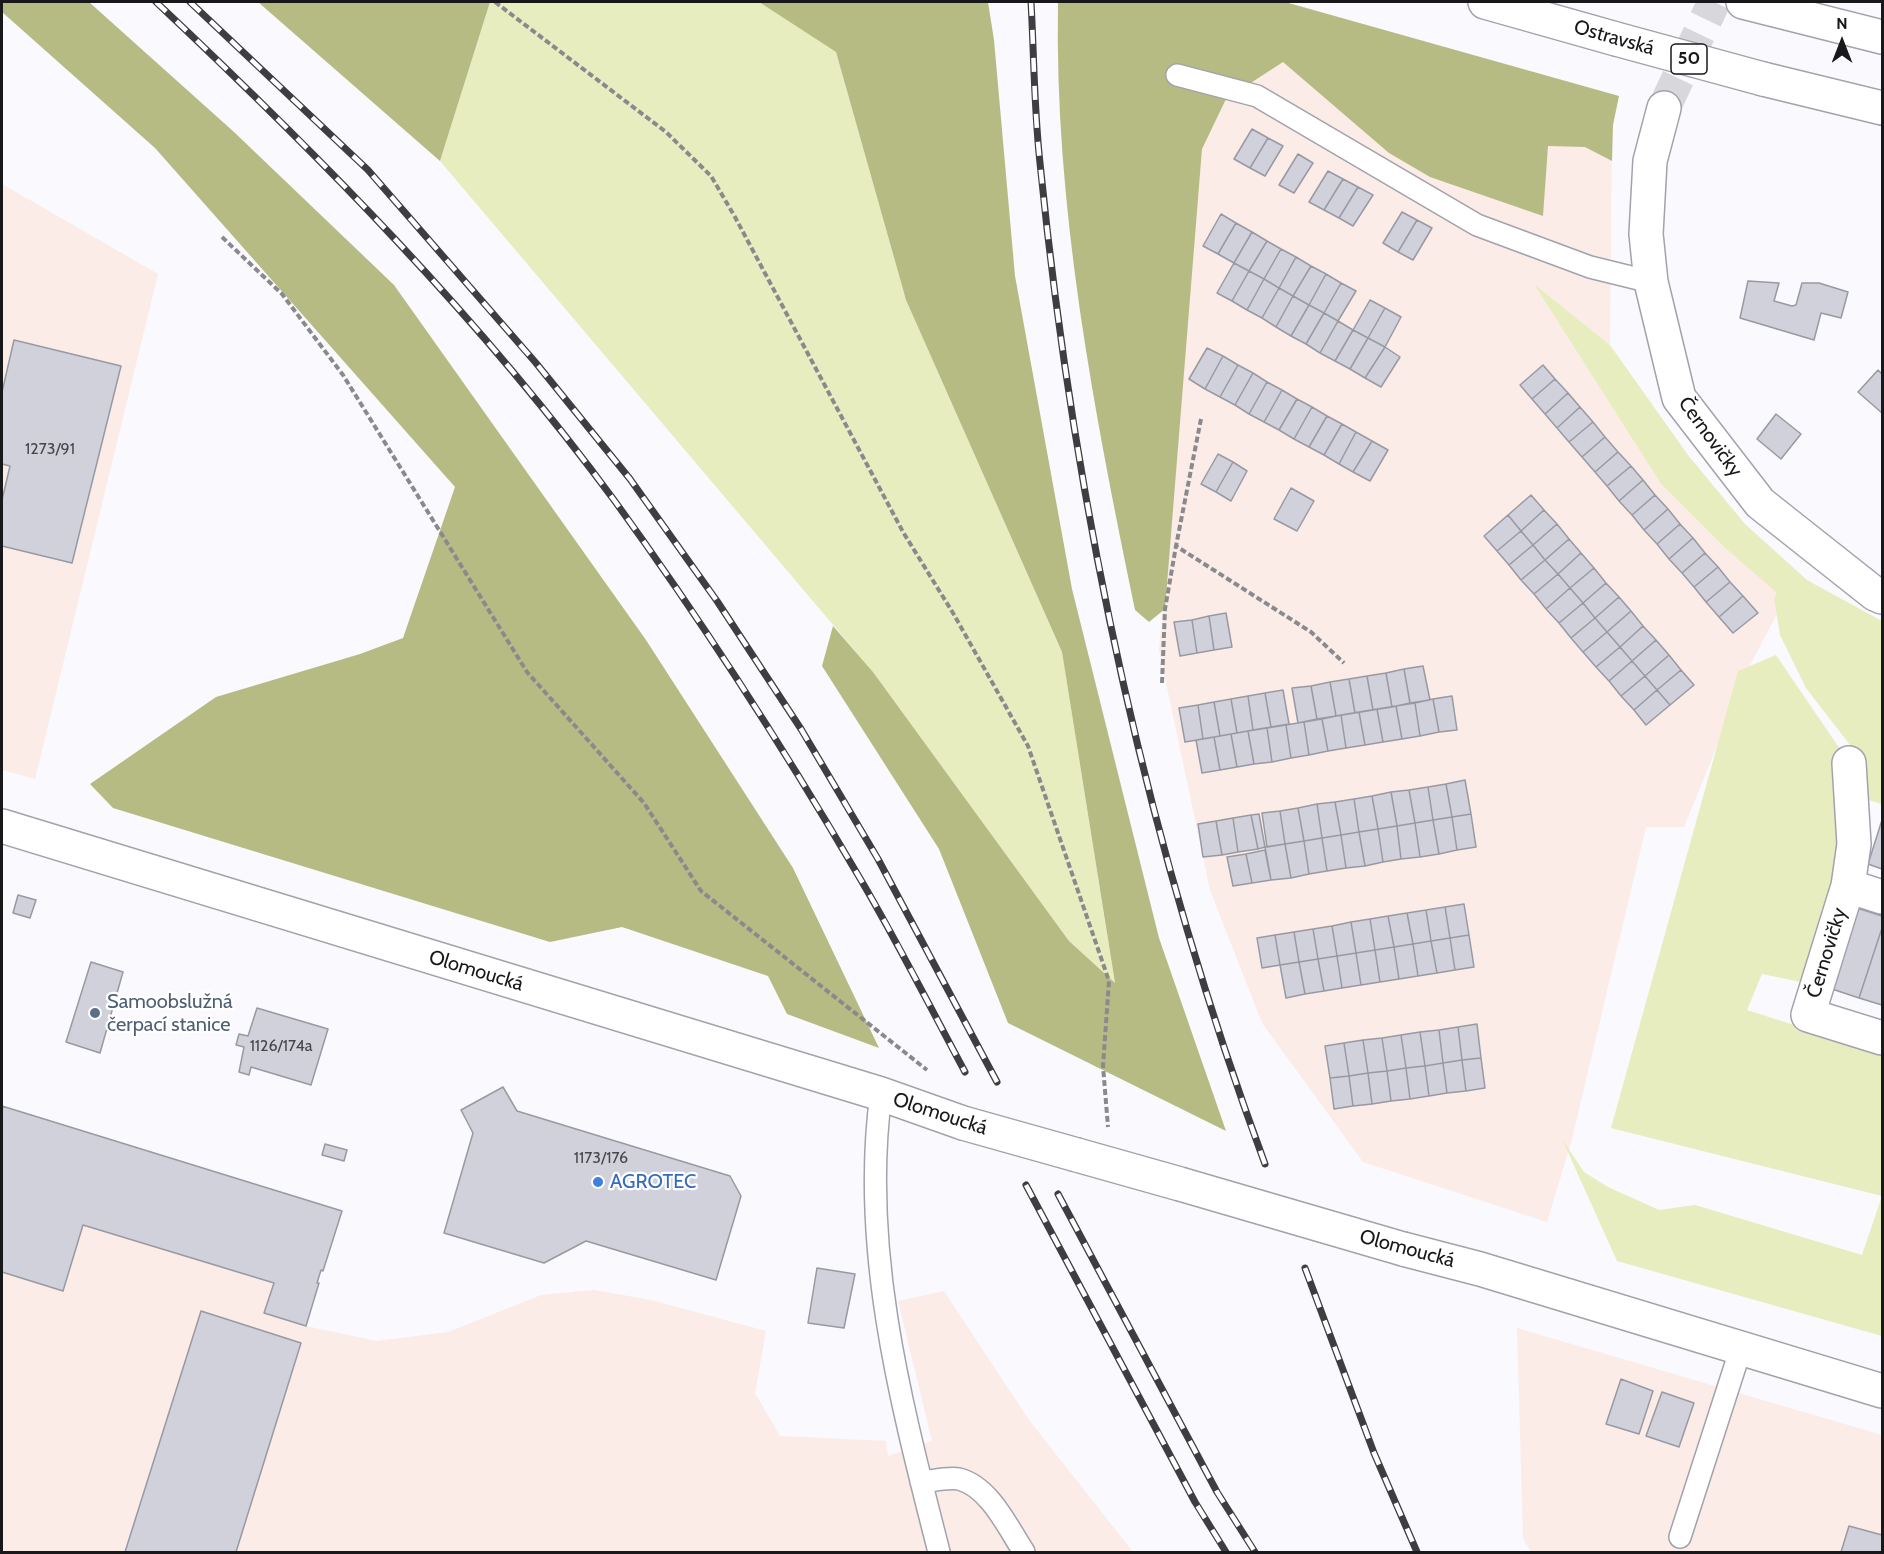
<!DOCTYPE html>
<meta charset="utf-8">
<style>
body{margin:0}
#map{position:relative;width:1884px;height:1554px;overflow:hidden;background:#f9f9fe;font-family:Cabin,sans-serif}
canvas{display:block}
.frame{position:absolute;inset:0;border:3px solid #18181b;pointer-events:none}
.north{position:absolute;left:1812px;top:12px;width:60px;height:60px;-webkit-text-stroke:4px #fff;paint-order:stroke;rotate:0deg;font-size:16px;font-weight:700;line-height:24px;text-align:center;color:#18181b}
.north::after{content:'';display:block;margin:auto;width:21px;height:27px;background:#18181b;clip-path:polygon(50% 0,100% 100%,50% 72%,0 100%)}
</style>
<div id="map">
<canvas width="1884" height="1554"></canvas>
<div class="frame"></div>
<div class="north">N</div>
</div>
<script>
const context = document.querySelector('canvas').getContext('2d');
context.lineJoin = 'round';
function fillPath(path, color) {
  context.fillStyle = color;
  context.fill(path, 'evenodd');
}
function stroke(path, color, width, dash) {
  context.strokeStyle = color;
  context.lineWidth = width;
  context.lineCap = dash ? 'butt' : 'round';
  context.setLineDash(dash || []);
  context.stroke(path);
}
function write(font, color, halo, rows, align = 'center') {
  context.font = font + ' Cabin,sans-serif';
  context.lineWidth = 4.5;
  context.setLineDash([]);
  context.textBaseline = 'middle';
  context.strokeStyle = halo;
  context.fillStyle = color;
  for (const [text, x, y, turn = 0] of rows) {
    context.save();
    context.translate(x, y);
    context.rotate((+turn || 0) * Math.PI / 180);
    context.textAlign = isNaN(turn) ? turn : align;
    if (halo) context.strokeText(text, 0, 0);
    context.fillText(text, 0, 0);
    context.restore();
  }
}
const industrial = new Path2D(`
 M1207 4 1612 128 1610 345 1536 286 1661 484 1725 548 1785 599 1751 663 1684 827H1646L1571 1143 1547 1222 1363 1162 1262 1023 1210 890 1159 650 1202 149Z
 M2 184 158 274 35 779 2 770Z
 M2 1106 342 1211 323 1271H321L317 1282 319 1283 306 1326 376 1341 448 1332 541 1295 594 1290 651 1300 766 1331 755 1393 780 1436 886 1441 888 1456 932 1441 898 1301 944 1291 1029 1420 1133 1552H2Z
 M1517 1328 1882 1435V1552H1531L1523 1538Z`);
const green = new Path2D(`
 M490 2H759L836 52 906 300 1062 652 1115 984 1069 941 873 672 440 161Z
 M1534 284 1610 345 1688 455 1745 524 1807 580 1882 621V804L1855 796 1857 754 1806 688 1780 635 1774 598 1777 593 1725 548 1661 484Z
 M1776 655 1844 755 1848 842 1806 983 1762 974 1747 1010 1882 1053V1336L1617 1261 1562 1139 1584 1172 1608 1187 1659 1210 1695 1205 1862 1255 1882 1196 1611 1128 1738 671Z`);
const forest = new Path2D(`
 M2 2H89L234 132 394 285 646 640 793 868 879 1048 787 1014 768 976 622 927 550 942 113 808 90 784 216 697 360 654 403 638 455 487 155 148 2 12Z
 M258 2H490L440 161Z
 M759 2H988L994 40 1015 276 1072 589 1159 938 1226 1131 1008 1023 939 849 822 666 833 626 873 672 1069 941 1115 983 1062 652 906 300 836 52Z
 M1058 2H1285L1619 96 1613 125 1612 161 1585 147 1548 146 1543 216 1430 177 1389 153 1283 62 1226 99 1202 149 1165 609 1149 622 1135 610C1094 411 1054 206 1058 2Z`);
const building = new Path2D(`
 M1252 129 1268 138 1250 168 1234 159Z
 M1268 138 1283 146 1265 176 1250 168Z
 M1298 154 1313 163 1294 193 1279 185Z
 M1328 171 1343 179 1324 210 1309 202Z
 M1343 179 1358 187 1339 218 1324 210Z
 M1358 187 1373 195 1353 226 1339 218Z
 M1402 212 1417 220 1398 252 1383 243Z
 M1221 214 1236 223 1218 254 1203 246Z
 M1417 220 1432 228 1413 260 1398 252Z
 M1236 223 1252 232 1234 263 1218 254Z
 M1252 232 1267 241 1249 271 1234 263Z
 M1267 241 1281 249 1264 279 1249 271Z
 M1281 249 1296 257 1279 288 1264 279Z
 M1296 257 1311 266 1293 296 1279 288Z
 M1234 263 1249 271 1232 301 1217 293Z
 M1311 266 1326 274 1309 305 1293 296Z
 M1249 271 1264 279 1247 310 1232 301Z
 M1326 274 1341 283 1324 313 1309 305Z
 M1264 279 1279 288 1262 318 1247 310Z
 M1748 281 1779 283 1774 301 1792 306 1796 305 1802 283H1819L1848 292 1841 318 1821 313 1814 340 1740 318Z
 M1341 283 1356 291 1338 321 1324 313Z
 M1279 288 1293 296 1276 327 1262 318Z
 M1293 296 1309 305 1291 336 1276 327Z
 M1370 300 1385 308 1368 338 1353 330Z
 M1309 305 1324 313 1306 344 1291 336Z
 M1385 308 1401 317 1385 347 1368 338Z
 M1324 313 1338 321 1320 353 1306 344Z
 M1338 321 1353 330 1335 361 1320 353Z
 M1353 330 1368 338 1350 369 1335 361Z
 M1368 338 1385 347 1365 378 1350 369Z
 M14 340 121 366 72 563 2 546V500L10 466 2 464V392Z
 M1385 347 1400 357 1381 387 1365 378Z
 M1207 348 1223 356 1205 389 1189 379Z
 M1223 356 1238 365 1220 397 1205 389Z
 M1238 365 1253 373 1235 405 1220 397Z
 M1543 365 1555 379 1532 399 1520 385Z
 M1878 370 1882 374V413L1858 392Z
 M1253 373 1267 382 1249 414 1235 405Z
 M1555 379 1568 393 1545 414 1532 399Z
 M1267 382 1282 390 1264 422 1249 414Z
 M1282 390 1297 399 1279 430 1264 422Z
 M1568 393 1580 407 1557 428 1545 414Z
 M1297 399 1312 407 1294 439 1279 430Z
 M1312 407 1327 416 1309 447 1294 439Z
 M1580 407 1593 422 1569 442 1557 428Z
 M1776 414 1801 434 1781 459 1757 439Z
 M1327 416 1342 424 1324 455 1309 447Z
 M1593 422 1605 437 1582 457 1569 442Z
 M1342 424 1356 432 1339 464 1324 455Z
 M1356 432 1372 441 1353 472 1339 464Z
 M1605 437 1618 452 1595 472 1582 457Z
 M1372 441 1388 450 1370 481 1353 472Z
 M1618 452 1631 466 1607 486 1595 472Z
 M1218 454 1233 462 1216 492 1201 484Z
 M1233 462 1247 471 1231 501 1216 492Z
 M1631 466 1643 480 1619 501 1607 486Z
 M1643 480 1655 495 1632 515 1619 501Z
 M1291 488 1314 501 1297 531 1274 519Z
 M1531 495 1544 510 1521 531 1508 515Z
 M1655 495 1668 509 1644 530 1632 515Z
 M1668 509 1680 524 1657 544 1644 530Z
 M1544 510 1557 524 1533 545 1521 531Z
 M1508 515 1521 531 1497 551 1484 536Z
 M1557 524 1569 539 1545 560 1533 545Z
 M1680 524 1693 538 1669 559 1657 544Z
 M1521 531 1533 545 1509 565 1497 551Z
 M1693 538 1705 553 1682 573 1669 559Z
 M1569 539 1581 553 1558 574 1545 560Z
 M1533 545 1545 560 1521 580 1509 565Z
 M1581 553 1594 568 1570 588 1558 574Z
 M1705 553 1718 567 1694 587 1682 573Z
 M1545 560 1558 574 1534 594 1521 580Z
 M1718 567 1730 582 1706 602 1694 587Z
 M1594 568 1606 583 1583 603 1570 588Z
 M1558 574 1570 588 1546 609 1534 594Z
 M1730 582 1743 596 1719 617 1706 602Z
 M1606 583 1619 597 1595 618 1583 603Z
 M1570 588 1583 603 1559 623 1546 609Z
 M1743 596 1758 613 1733 633 1719 617Z
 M1619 597 1631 611 1607 632 1595 618Z
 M1583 603 1595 618 1571 638 1559 623Z
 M1631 611 1643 626 1620 647 1607 632Z
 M1226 613 1232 647 1214 650 1209 616Z
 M1209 616 1214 650 1197 653 1192 620Z
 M1595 618 1607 632 1583 652 1571 638Z
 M1192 620 1197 653 1180 656 1174 622Z
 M1643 626 1656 640 1632 661 1620 647Z
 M1607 632 1620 647 1596 667 1583 652Z
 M1656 640 1669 655 1645 676 1632 661Z
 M1620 647 1632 661 1609 681 1596 667Z
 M1669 655 1681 670 1657 690 1645 676Z
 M1632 661 1645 676 1621 696 1609 681Z
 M1423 666 1430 700 1410 703 1404 669Z
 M1404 669 1410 703 1392 707 1386 673Z
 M1681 670 1694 685 1670 705 1657 690Z
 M1386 673 1392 707 1373 710 1367 676Z
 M1367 676 1373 710 1355 713 1349 679Z
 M1645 676 1657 690 1634 710 1621 696Z
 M1349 679 1355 713 1336 716 1330 682Z
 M1330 682 1336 716 1317 719 1311 686Z
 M1311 686 1317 719 1298 723 1292 688Z
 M1283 690 1289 724 1271 727 1265 693Z
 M1657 690 1670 705 1646 725 1634 710Z
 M1265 693 1271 727 1253 730 1248 696Z
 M1248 696 1253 730 1237 733 1231 699Z
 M1452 696 1457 730 1439 732 1433 699Z
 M1231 699 1237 733 1220 736 1214 702Z
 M1433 699 1439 732 1420 736 1415 703Z
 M1214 702 1220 736 1203 739 1198 705Z
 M1415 703 1420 736 1402 739 1396 706Z
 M1198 705 1203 739 1185 742 1179 708Z
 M1396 706 1402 739 1383 742 1377 709Z
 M1377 709 1383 742 1365 745 1359 712Z
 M1359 712 1365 745 1346 748 1341 715Z
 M1341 715 1346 748 1328 751 1322 719Z
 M1322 719 1328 751 1309 755 1304 722Z
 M1304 722 1309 755 1291 758 1286 725Z
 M1286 725 1291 758 1272 762 1267 728Z
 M1267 728 1272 762 1254 764 1248 731Z
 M1248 731 1254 764 1237 767 1231 734Z
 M1231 734 1237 767 1220 770 1214 737Z
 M1214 737 1220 770 1202 773 1196 740Z
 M1465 780 1471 814 1452 817 1446 784Z
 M1446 784 1452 817 1433 820 1428 787Z
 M1428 787 1433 820 1415 823 1409 790Z
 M1409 790 1415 823 1397 826 1391 792Z
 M1391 792 1397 826 1378 829 1372 796Z
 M1372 796 1378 829 1359 832 1354 799Z
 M1354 799 1359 832 1341 835 1335 802Z
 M1335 802 1341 835 1322 838 1317 804Z
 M1317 804 1322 838 1304 841 1298 808Z
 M1298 808 1304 841 1285 844 1280 811Z
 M1280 811 1285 844 1267 847 1262 813Z
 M1259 814 1265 847 1258 849 1251 815Z
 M1471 814 1476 847 1457 850 1452 817Z
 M1251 815 1258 849 1238 852 1233 818Z
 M1452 817 1457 850 1439 854 1433 820Z
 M1233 818 1238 852 1222 855 1216 821Z
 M1433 820 1439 854 1420 857 1415 823Z
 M1882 820V869L1868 864Z
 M1216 821 1222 855 1203 857 1198 824Z
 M1415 823 1420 857 1401 859 1397 826Z
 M1397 826 1401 859 1383 862 1378 829Z
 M1378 829 1383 862 1365 866 1359 832Z
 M1359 832 1365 866 1346 868 1341 835Z
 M1341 835 1346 868 1327 871 1322 838Z
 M1322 838 1327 871 1309 874 1304 841Z
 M1304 841 1309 874 1291 878 1285 844Z
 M1285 844 1291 878 1271 880 1265 847Z
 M1265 850 1271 880 1252 883 1246 854Z
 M1246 854 1252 883 1233 886 1227 857Z
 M18 895 36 900 30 918 13 913Z
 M1464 904 1469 935 1450 938 1445 907Z
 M1445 907 1450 938 1431 941 1426 910Z
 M1854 907 1882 916V928L1859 998 1829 988Z
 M1426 910 1431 941 1413 944 1407 913Z
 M1407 913 1413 944 1394 947 1388 916Z
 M1388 916 1394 947 1375 950 1370 919Z
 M1370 919 1375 950 1356 953 1351 922Z
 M1351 922 1356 953 1337 956 1332 926Z
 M1332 926 1337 956 1318 959 1313 929Z
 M1882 928V1005L1859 998Z
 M1313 929 1318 959 1299 962 1294 932Z
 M1294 932 1299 962 1280 965 1275 935Z
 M1275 935 1280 965 1262 968 1257 938Z
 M1469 935 1474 967 1455 970 1450 938Z
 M1450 938 1455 970 1437 973 1431 941Z
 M1431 941 1437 973 1418 976 1413 944Z
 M1413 944 1418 976 1399 979 1394 947Z
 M1394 947 1399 979 1380 982 1375 950Z
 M1375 950 1380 982 1361 985 1356 953Z
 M1356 953 1361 985 1342 988 1337 956Z
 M1337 956 1342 988 1324 991 1318 959Z
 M1318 959 1324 991 1305 994 1299 962Z
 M91 962 123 972 100 1053 66 1042Z
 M1299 962 1305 994 1286 998 1280 965Z
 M257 1008 328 1029 311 1085 251 1067 249 1075 239 1072 244 1047 236 1045 239 1034 248 1036Z
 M1477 1024 1481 1058 1462 1060 1458 1027Z
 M1458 1027 1462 1060 1443 1063 1439 1030Z
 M1439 1030 1443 1063 1425 1066 1420 1032Z
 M1420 1032 1425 1066 1406 1068 1401 1035Z
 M1401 1035 1406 1068 1387 1071 1382 1038Z
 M1382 1038 1387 1071 1368 1073 1363 1040Z
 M1363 1040 1368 1073 1349 1076 1344 1043Z
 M1344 1043 1349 1076 1330 1078 1325 1046Z
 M1481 1058 1485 1088 1466 1091 1462 1060Z
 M1462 1060 1466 1091 1447 1093 1443 1063Z
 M1443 1063 1447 1093 1429 1096 1425 1066Z
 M1425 1066 1429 1096 1410 1099 1406 1068Z
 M1406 1068 1410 1099 1391 1101 1387 1071Z
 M1387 1071 1391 1101 1372 1104 1368 1073Z
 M1368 1073 1372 1104 1353 1106 1349 1076Z
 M1349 1076 1353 1106 1334 1109 1330 1078Z
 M503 1087 517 1111 730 1176 741 1196 716 1280 586 1241 544 1263 444 1233 473 1133 461 1110Z
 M2 1106 342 1211 323 1271 321 1270 317 1283H319L306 1326 264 1313 274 1283 83 1225 63 1291 2 1272Z
 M325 1144 347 1150 344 1161 322 1155Z
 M817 1268 855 1274 844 1328 808 1323Z
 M201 1311 301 1343 236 1552H125Z
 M1621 1379 1653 1391 1639 1434 1606 1424Z
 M1662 1392 1694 1403 1679 1447 1646 1436Z
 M1849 1526 1882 1535V1552H1841Z`);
const streetTunnel = new Path2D(`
 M1664 108 1714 2`);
const path = new Path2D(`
 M495 2 666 132 711 176 735 217 903 532 953 613 1028 746 1109 981 1103 1066 1108 1127
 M222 237 282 294 343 375 527 672 644 803 701 891 927 1070
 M1201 419 1176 546 1311 632 1344 663
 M1162 683 1165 609 1176 546`);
const lane = new Path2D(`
 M1177 75 1257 96 1477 225 1590 267 1651 282
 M881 1094C860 1249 901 1403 939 1552
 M921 1482C932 1481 948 1477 959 1479 990 1487 1008 1528 1024 1552
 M1680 1537 1741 1348`);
const street = new Path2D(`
 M1664 108 1650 161 1646 234 1651 282 1679 398 1760 503 1875 594 1882 597
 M1849 763 1854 844 1848 886 1808 1015 1882 1038
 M1848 886 1882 897`);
const secondary = new Path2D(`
 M2 826 881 1094 963 1123
 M1077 1155 1180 1184
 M1403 1249 1480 1269 1882 1391`);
const highway = new Path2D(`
 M1485 2 1616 39
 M1743 2 1882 37
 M1763 79 1882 108`);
const rail = new Path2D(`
 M156 2C320 156 480 318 614 500 702 621 783 747 858 875 896 939 930 1007 965 1072
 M190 2 368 170 536 363 630 479 717 601 801 729 878 859 997 1082
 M1031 2C1034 55 1034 109 1040 163 1074 503 1146 843 1265 1164
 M1026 1185 1195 1502 1226 1552
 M1058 1194 1217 1492 1255 1552
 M1305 1268 1374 1453 1417 1552`);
const secondaryBridge = new Path2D(`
 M963 1123 1077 1155
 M1180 1184 1403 1249`);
const highwayBridge = new Path2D(`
 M1616 39 1763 79`);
const markers = [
 [95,1013,6,"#5c6f8a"],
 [598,1182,6,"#3f7fe0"]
];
const numberNames = [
 ["1273/91",50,449],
 ["1126/174a",281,1046],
 ["1173/176",601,1158]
];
const shields = [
 [1689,59,36]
];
const shieldNames = [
 ["50",1689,59]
];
const streetNames = [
 ["Ostravská",1614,38,16],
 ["Černovičky",1710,437,54],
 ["Černovičky",1827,953,-73],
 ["Olomoucká",476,971,17],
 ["Olomoucká",940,1114,18],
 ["Olomoucká",1407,1249,15]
];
const serviceNames = [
 ["Samoobslužná",107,1002],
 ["čerpací stanice",107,1025]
];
const shopNames = [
 ["AGROTEC",610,1182]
];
fillPath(industrial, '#fbece7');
fillPath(green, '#e8edbf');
fillPath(forest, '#b6bb83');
fillPath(building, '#d1d1dc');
stroke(building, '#9899a2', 1.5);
stroke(streetTunnel, '#d7d7dc', 33, [33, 16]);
stroke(lane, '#a2a2ac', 24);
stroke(street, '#a2a2ac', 36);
stroke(secondary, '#a2a2ac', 36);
stroke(highway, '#a2a2ac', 36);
stroke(path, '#8a8a8e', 4, [6, 3]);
stroke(lane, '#fff', 21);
stroke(street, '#fff', 33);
stroke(secondary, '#fff', 33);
stroke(highway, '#fff', 33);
stroke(rail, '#3e3e41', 7);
stroke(rail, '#fff', 4.5, [14]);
stroke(secondaryBridge, '#a2a2ac', 36, []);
stroke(highwayBridge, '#a2a2ac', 36, []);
stroke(secondaryBridge, '#fff', 33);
stroke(highwayBridge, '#fff', 33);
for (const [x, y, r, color] of markers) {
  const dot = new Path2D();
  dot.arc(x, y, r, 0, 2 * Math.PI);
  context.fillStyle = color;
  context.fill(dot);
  stroke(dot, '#fff', 2);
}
write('16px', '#46464b', null, numberNames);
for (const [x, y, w] of shields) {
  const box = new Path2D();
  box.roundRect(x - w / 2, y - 15, w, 30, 4.5);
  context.fillStyle = '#fff';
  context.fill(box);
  stroke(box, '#18181b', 1.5);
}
write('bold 18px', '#18181b', null, shieldNames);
write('20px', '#18181b', '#fff', streetNames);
write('20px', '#4e5e75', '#fff', serviceNames, 'left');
write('20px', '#366cbe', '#fff', shopNames, 'left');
</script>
